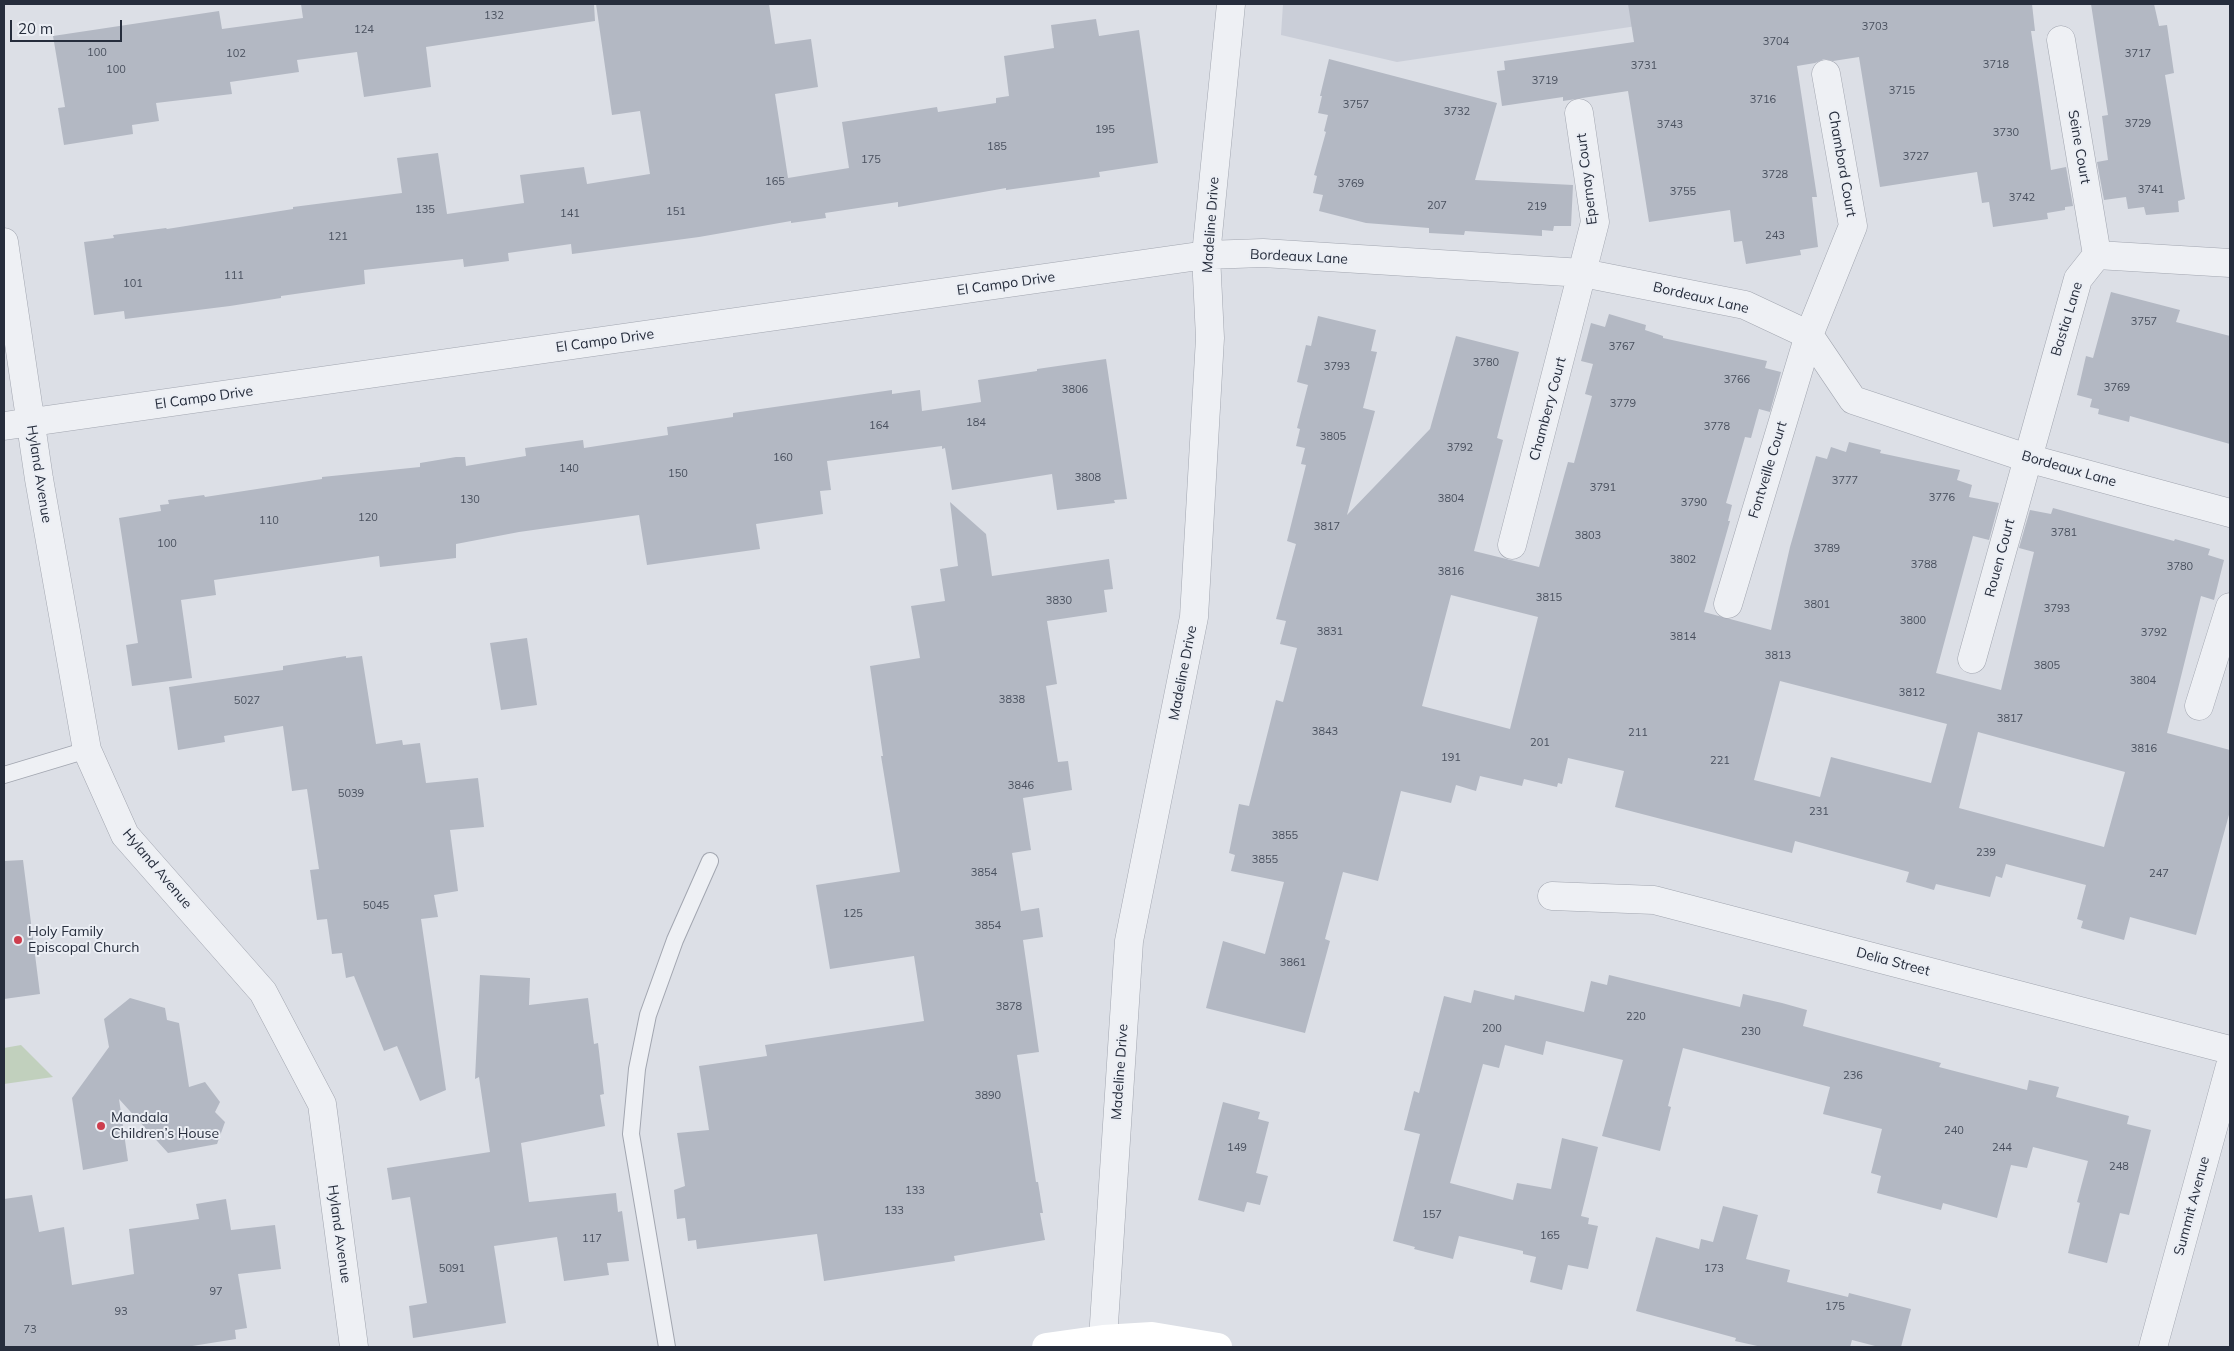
<!DOCTYPE html>
<meta charset="utf-8">
<style>
body{margin:0}
#map{position:relative;width:2234px;height:1351px;overflow:hidden;background:#dcdfe6;font-family:Mulish,sans-serif}
canvas{display:block}
.frame{position:absolute;inset:0;border:5px solid #262d3c;pointer-events:none}
.scale{position:absolute;left:10px;top:20px;width:112px;height:22px;box-sizing:border-box;border:2px solid #262d3c;border-top:0;padding-left:6px;font-size:15px;line-height:18px;white-space:nowrap;color:#262d3c;-webkit-text-stroke:4px #ebeef4;paint-order:stroke}
</style>
<div id="map">
<canvas width="2234" height="1351"></canvas>
<div class="frame"></div>
<div class="scale">20 m</div>
</div>
<script>
const context = document.querySelector('canvas').getContext('2d');
context.lineJoin = 'round';
function fillPath(path, color) {
  context.fillStyle = color;
  context.fill(path, 'evenodd');
}
function stroke(path, color, width, dash) {
  context.strokeStyle = color;
  context.lineWidth = width;
  context.lineCap = dash ? 'butt' : 'round';
  context.setLineDash(dash || []);
  context.stroke(path);
}
function write(font, color, halo, rows, align = 'center') {
  context.font = font + ' Mulish,sans-serif';
  context.lineWidth = 4;
  context.setLineDash([]);
  context.textBaseline = 'middle';
  context.strokeStyle = halo;
  context.fillStyle = color;
  for (const [text, x, y, turn = 0] of rows) {
    context.save();
    context.translate(x, y);
    context.rotate((+turn || 0) * Math.PI / 180);
    context.textAlign = isNaN(turn) ? turn : align;
    if (halo) context.strokeText(text, 0, 0);
    context.fillText(text, 0, 0);
    context.restore();
  }
}
const built = new Path2D(`
 M1283 4H1783L1397 62 1281 35Z`);
const green = new Path2D(`
 M21 1045 53 1077 4 1084V1048Z`);
const building = new Path2D(`
 M301 4H594L595 21 426 47 431 87 364 97 357 52 297 60 299 72 230 82 232 94 156 103 159 121 132 125 133 134 64 145 58 108 65 107 53 36 219 11 222 29 303 18Z
 M596 4H769L775 44 811 39 818 87 775 94 788 178 849 168 842 122 937 107 938 112 996 103V98L1009 96 1004 56 1054 48 1051 25 1096 19 1099 36 1139 30 1158 163 1099 172 1100 177 1006 190V188L898 207V202L825 213 826 218 791 223V221L699 237 572 254 571 244 508 253 509 261 464 267 463 259 364 270 365 284 281 296V298L230 306 125 319 124 311 94 315 84 242 114 238 113 235 166 228 167 229 293 209V207L402 193 397 158 438 153 447 214 524 203 520 175 584 167 587 184 650 174 640 111 612 115Z
 M1628 4H2032L2035 31H2031L2051 170 2066 167 2073 206 2065 207V210L2047 213 2048 219 1993 227 1989 202 1982 203 1977 172 1880 187 1859 57 1833 61 1824 59 1815 63 1797 66 1817 197H1812L1818 247 1800 250 1801 255 1746 264 1742 241 1734 242 1730 210 1649 222 1628 91 1563 101V97L1502 106 1497 71 1505 70 1504 61 1634 42Z
 M2091 4H2154L2159 26 2167 25 2174 73 2165 75 2185 199 2178 201 2179 212 2146 215 2144 207 2128 209 2126 197 2104 200 2097 162 2108 160 2102 116 2108 115Z
 M1329 59 1497 103 1475 180 1573 185 1571 226H1554L1553 231 1542 230V236L1465 231 1464 235 1429 233V228L1366 223 1319 211 1323 195 1313 193 1317 176 1314 175 1326 132 1324 131 1328 115 1318 113 1322 96H1320Z
 M2111 292 2180 310 2176 322 2230 336V444L2130 416 2129 422 2098 414 2099 409 2090 407 2092 399 2077 395 2086 356 2093 358Z
 M1609 314 1646 325 1645 330 1663 336V338L1767 361 1765 368 1781 372 1770 412 1759 409 1751 438 1745 437 1726 503 1732 505 1728 521H1730L1704 612 1771 630 1790 547 1816 456 1827 459 1831 447 1846 452 1849 442 1881 450 1880 453 1960 470 1957 480 1972 485 1969 497 1999 503 1989 540 1973 536 1936 673 2001 690 2034 552 2019 548 2030 510 2051 514 2053 508 2174 541 2175 539 2210 549 2208 555 2224 560 2214 600 2201 596 2167 733 2230 750V811L2196 935 2130 917 2124 940 2081 928 2083 921 2077 919 2086 885 2006 864 2002 878 1996 876 1990 897 1936 884 1934 890 1906 882 1909 872 1795 841 1792 853 1615 807 1624 771 1568 758 1562 784 1558 783 1557 787 1524 779 1522 786 1480 776 1476 791 1456 785 1451 803 1401 791 1378 881 1343 872 1325 939 1330 941 1305 1033 1206 1008 1223 941 1265 954 1284 882 1231 871 1235 855 1229 853 1239 804 1249 806 1276 700 1283 702 1297 648 1280 644 1286 621 1276 619 1296 544 1287 541 1306 465 1301 464 1305 448 1296 446 1300 429 1297 428 1308 385 1297 382 1306 345 1311 346 1318 316 1376 330 1371 351 1377 352 1363 408 1375 411 1347 515 1430 429 1456 336 1519 352 1497 438 1503 440 1474 551 1539 567 1564 476 1568 462 1574 463 1592 396 1585 394 1593 364 1581 361 1591 323 1605 327ZM1451 595 1538 617 1510 729 1422 706ZM1780 681 1947 724 1931 783 1831 757 1820 797 1754 780ZM1978 732 2125 772 2104 847 1959 808Z
 M1106 359 1127 499 1114 500 1115 503 1057 510 1052 474 952 490 945 448 942 449V446L827 461 831 490 820 491 823 514 756 524 760 549 647 565 639 515 519 532 456 544V558L380 567 379 556 214 580 216 595 181 600 192 678 132 686 126 645 138 643 119 518 161 511 160 505 169 504 168 500 204 495 205 497 322 479V477L420 467V463L456 457H465L466 466 526 456 525 448 583 440 584 448 668 435 667 427 733 417V413L892 390V394L920 390 922 411 981 402 978 380 1037 371V369Z
 M950 502 986 534 992 576 1109 559 1113 589 1104 590 1107 612 1047 621 1057 684 1046 686 1058 762 1068 761 1072 790 1023 798 1031 850 1012 853 1021 911 1039 908 1043 937 1023 940 1039 1052 1017 1055 1036 1182H1038L1043 1213H1040L1045 1240 954 1256 955 1261 824 1281 817 1234 697 1249 696 1240 688 1241 685 1218 677 1219 674 1190 685 1186 677 1133 709 1130 699 1066 767 1056 765 1045 924 1021 914 956 830 969 816 885 900 872 881 756H883L870 666 920 658 911 606 945 601 940 569 958 566Z
 M527 638 537 705 501 710 490 643Z
 M346 656V658L362 656 376 744 402 740 403 745 420 743 426 783 478 778 484 827 450 830 458 891 434 895 438 917 421 919 446 1090 420 1101 397 1046 384 1051 354 976 346 978 342 953 332 954 327 919 317 920 310 870 319 869 307 789 292 791 283 726 224 736 225 742 178 750 169 687 283 670V666Z
 M23 860 40 994 4 999V861Z
 M480 975 530 978 529 1005 588 998 594 1044 598 1043 604 1094 600 1095 605 1126 521 1143 529 1202 616 1193 618 1212 622 1211 629 1261 607 1263 609 1275 564 1281 557 1237 494 1246 506 1323 413 1338 409 1306 427 1303 410 1197 392 1200 387 1168 490 1152 479 1077 475 1079Z
 M1609 975 1740 1007 1743 994 1782 1003 1807 1010 1803 1026 1941 1063 1939 1067 2027 1090 2029 1080 2059 1087 2056 1097 2129 1116 2127 1124 2151 1130 2129 1215 2120 1213 2107 1263 2068 1253 2080 1203 2077 1202 2088 1161 2033 1147 2027 1168 2011 1165 1997 1218 1943 1203 1941 1210 1877 1193 1881 1176 1871 1173 1882 1129 1823 1114 1830 1087 1683 1048 1668 1106 1671 1107 1660 1151 1602 1136 1623 1060 1546 1041 1543 1055 1505 1045 1499 1068 1483 1064 1450 1183 1513 1200 1517 1183 1551 1189 1562 1138 1598 1147 1581 1216 1589 1218 1588 1224 1598 1226 1588 1269 1568 1265 1562 1290 1530 1282 1536 1257 1523 1254V1251L1459 1236 1453 1259 1414 1249 1415 1247 1393 1241 1420 1134 1404 1130 1414 1091 1419 1093 1444 996 1471 1003 1474 990 1514 1000 1515 995 1584 1012 1591 981 1607 985Z
 M130 998 165 1008 167 1020 179 1023 189 1087 205 1082 220 1102 215 1112 225 1122 217 1144 168 1153 119 1099 128 1161 83 1170 72 1098 109 1047 104 1019Z
 M1223 1102 1260 1112 1258 1119 1269 1122 1256 1173 1268 1176 1260 1205 1247 1202 1244 1212 1198 1200Z
 M32 1195 39 1232 64 1227 72 1285 134 1274 129 1229 199 1219 196 1204 226 1199 231 1230 275 1225 281 1269 238 1274 247 1328 235 1330 236 1339 186 1347H4V1199Z
 M1723 1206 1758 1215 1746 1259 1790 1270 1787 1282 1848 1297 1849 1293 1911 1309 1901 1347H1879L1852 1340 1850 1347H1762L1735 1341 1736 1338 1636 1311 1656 1237 1699 1249 1701 1239 1713 1242Z`);
const lane = new Path2D(`
 M4 775 87 750
 M667 1347 631 1134 637 1069 648 1015 675 940 710 861`);
const street = new Path2D(`
 M2061 40 2097 255
 M4 242 39 479 87 750 125 835 263 992 322 1104 354 1347
 M4 426 1206 255 1263 253 1583 273 1745 305 1809 335 1853 400 2027 458 2230 513
 M1512 545 1595 222 1579 113
 M1728 604 1809 335 1853 226 1826 74
 M1972 659 2078 279 2097 255 2230 263
 M2199 706 2230 607
 M1552 896 1654 900 2230 1050
 M1103 1339 1129 941 1194 617 1210 338 1206 255 1231 4
 M2153 1347 2230 1066`);
const secondary = new Path2D(`
 M1046 1347 1103 1339 1152 1336 1218 1347`);
const markers = [
 [18,940,5,"#cd3e4e"],
 [101,1126,5,"#cd3e4e"]
];
const numberNames = [
 ["132",494,16],
 ["3703",1875,27],
 ["124",364,30],
 ["3704",1776,42],
 ["100",97,53],
 ["102",236,54],
 ["3717",2138,54],
 ["3718",1996,65],
 ["3731",1644,66],
 ["100",116,70],
 ["3719",1545,81],
 ["3715",1902,91],
 ["3716",1763,100],
 ["3757",1356,105],
 ["3732",1457,112],
 ["3729",2138,124],
 ["3743",1670,125],
 ["195",1105,130],
 ["3730",2006,133],
 ["185",997,147],
 ["3727",1916,157],
 ["175",871,160],
 ["3728",1775,175],
 ["165",775,182],
 ["3769",1351,184],
 ["3741",2151,190],
 ["3755",1683,192],
 ["3742",2022,198],
 ["207",1437,206],
 ["219",1537,207],
 ["135",425,210],
 ["151",676,212],
 ["141",570,214],
 ["243",1775,236],
 ["121",338,237],
 ["111",234,276],
 ["101",133,284],
 ["3757",2144,322],
 ["3767",1622,347],
 ["3780",1486,363],
 ["3793",1337,367],
 ["3766",1737,380],
 ["3769",2117,388],
 ["3806",1075,390],
 ["3779",1623,404],
 ["184",976,423],
 ["164",879,426],
 ["3778",1717,427],
 ["3805",1333,437],
 ["3792",1460,448],
 ["160",783,458],
 ["140",569,469],
 ["150",678,474],
 ["3808",1088,478],
 ["3777",1845,481],
 ["3791",1603,488],
 ["3776",1942,498],
 ["3804",1451,499],
 ["130",470,500],
 ["3790",1694,503],
 ["120",368,518],
 ["110",269,521],
 ["3817",1327,527],
 ["3781",2064,533],
 ["3803",1588,536],
 ["100",167,544],
 ["3789",1827,549],
 ["3802",1683,560],
 ["3788",1924,565],
 ["3780",2180,567],
 ["3816",1451,572],
 ["3815",1549,598],
 ["3830",1059,601],
 ["3801",1817,605],
 ["3793",2057,609],
 ["3800",1913,621],
 ["3831",1330,632],
 ["3792",2154,633],
 ["3814",1683,637],
 ["3813",1778,656],
 ["3805",2047,666],
 ["3804",2143,681],
 ["3812",1912,693],
 ["3838",1012,700],
 ["5027",247,701],
 ["3817",2010,719],
 ["3843",1325,732],
 ["211",1638,733],
 ["201",1540,743],
 ["3816",2144,749],
 ["191",1451,758],
 ["221",1720,761],
 ["3846",1021,786],
 ["5039",351,794],
 ["231",1819,812],
 ["3855",1285,836],
 ["239",1986,853],
 ["3855",1265,860],
 ["3854",984,873],
 ["247",2159,874],
 ["5045",376,906],
 ["125",853,914],
 ["3854",988,926],
 ["3861",1293,963],
 ["3878",1009,1007],
 ["220",1636,1017],
 ["200",1492,1029],
 ["230",1751,1032],
 ["236",1853,1076],
 ["3890",988,1096],
 ["240",1954,1131],
 ["149",1237,1148],
 ["244",2002,1148],
 ["248",2119,1167],
 ["133",915,1191],
 ["133",894,1211],
 ["157",1432,1215],
 ["165",1550,1236],
 ["117",592,1239],
 ["5091",452,1269],
 ["173",1714,1269],
 ["97",216,1292],
 ["175",1835,1307],
 ["93",121,1312],
 ["73",30,1330]
];
const streetNames = [
 ["Seine Court",2079,147,80],
 ["Chambord Court",1842,164,80],
 ["Epernay Court",1587,179,-97],
 ["Madeline Drive",1211,225,-86],
 ["Bordeaux Lane",1299,257,3],
 ["El Campo Drive",1006,284,-8],
 ["Bordeaux Lane",1701,298,13],
 ["Bastia Lane",2067,319,-73],
 ["El Campo Drive",605,341,-8],
 ["El Campo Drive",204,398,-8],
 ["Chambery Court",1548,409,-75],
 ["Bordeaux Lane",2069,469,16],
 ["Fontveille Court",1768,470,-73],
 ["Hyland Avenue",39,474,81],
 ["Rouen Court",2000,558,-75],
 ["Madeline Drive",1183,673,-79],
 ["Hyland Avenue",157,869,50],
 ["Delia Street",1893,962,15],
 ["Madeline Drive",1120,1072,-86],
 ["Summit Avenue",2192,1206,-75],
 ["Hyland Avenue",339,1234,82]
];
const poiNames = [
 ["Holy Family",28,932],
 ["Episcopal Church",28,948],
 ["Mandala",111,1118],
 ["Children’s House",111,1134]
];
fillPath(built, '#caced8');
fillPath(green, '#c1d0bd');
fillPath(building, '#b3b8c3');
stroke(lane, '#a2a6b0', 18);
stroke(street, '#a2a6b0', 29);
stroke(lane, '#eef0f4', 16);
stroke(street, '#eef0f4', 28);
stroke(secondary, '#fff', 28);
for (const [x, y, r, color] of markers) {
  const dot = new Path2D();
  dot.arc(x, y, r, 0, 2 * Math.PI);
  context.fillStyle = color;
  context.fill(dot);
  stroke(dot, '#ebeef4', 2);
}
write('11px', '#49505e', null, numberNames);
write('14px', '#262d3c', '#ebeef4', streetNames);
write('14px', '#262d3c', '#ebeef4', poiNames, 'left');
</script>
